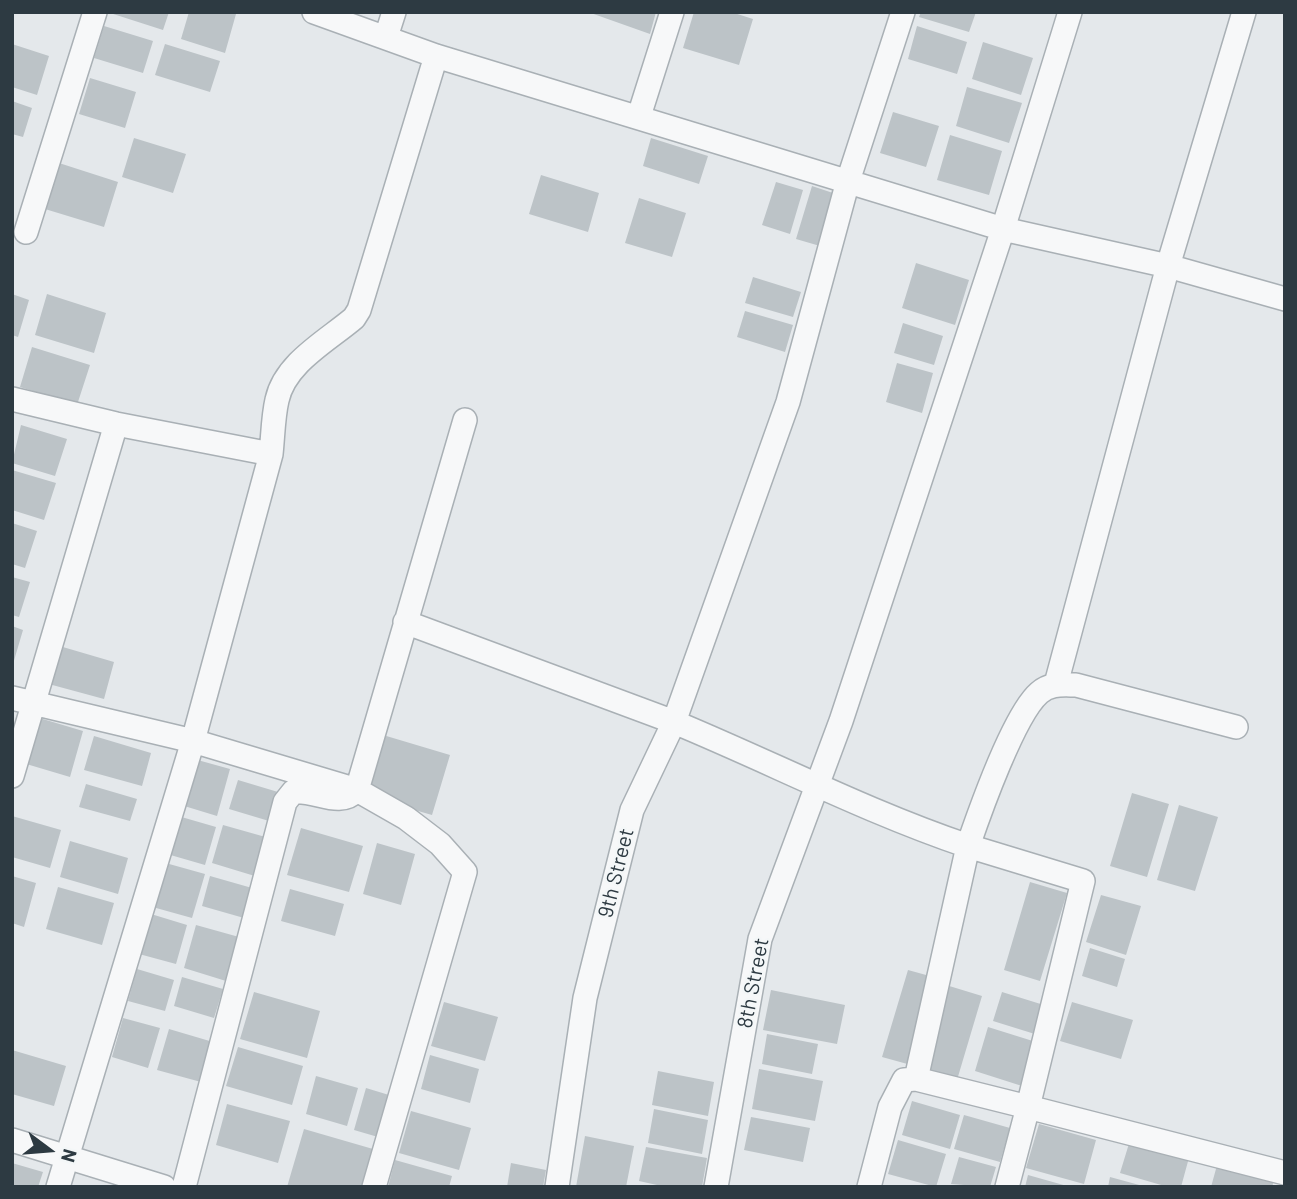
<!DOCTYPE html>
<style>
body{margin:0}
#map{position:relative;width:1297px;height:1199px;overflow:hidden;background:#e4e8eb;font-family:Barlow,sans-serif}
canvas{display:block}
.frame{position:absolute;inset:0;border:14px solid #2d3a42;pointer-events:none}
.north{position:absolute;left:14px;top:1115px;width:70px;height:70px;-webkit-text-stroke:5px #f4f7f8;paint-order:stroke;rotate:106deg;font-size:19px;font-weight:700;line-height:28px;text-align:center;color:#2d3a42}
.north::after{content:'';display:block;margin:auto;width:24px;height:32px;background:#2d3a42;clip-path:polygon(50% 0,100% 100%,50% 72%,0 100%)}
</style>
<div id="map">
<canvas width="1297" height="1199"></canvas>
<div class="frame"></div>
<div class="north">N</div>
</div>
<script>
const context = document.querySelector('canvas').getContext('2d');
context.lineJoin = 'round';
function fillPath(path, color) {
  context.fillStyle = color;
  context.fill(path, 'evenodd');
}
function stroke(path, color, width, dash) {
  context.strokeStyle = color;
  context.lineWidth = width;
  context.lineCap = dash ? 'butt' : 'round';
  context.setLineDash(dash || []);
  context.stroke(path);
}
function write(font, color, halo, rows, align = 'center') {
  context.font = font + ' Barlow,sans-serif';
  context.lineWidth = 5;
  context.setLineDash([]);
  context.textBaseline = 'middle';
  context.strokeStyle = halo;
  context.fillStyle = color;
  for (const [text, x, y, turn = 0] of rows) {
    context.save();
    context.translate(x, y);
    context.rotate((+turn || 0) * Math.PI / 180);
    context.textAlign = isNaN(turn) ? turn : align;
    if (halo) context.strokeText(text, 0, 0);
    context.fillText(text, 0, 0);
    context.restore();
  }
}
const building = new Path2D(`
 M107 12H169L163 30Z
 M189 12 236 14 225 53 181 39Z
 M588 12H656L650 34Z
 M694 12H731L753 19 739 65 683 48Z
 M921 12H976L969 32 919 17Z
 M104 26 153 41 143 73 94 58Z
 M917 26 967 42 957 74 908 59Z
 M983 42 1033 58 1021 95 972 79Z
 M12 44 49 56 37 95 12 87Z
 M165 44 220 61 210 92 155 75Z
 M90 78 136 92 125 128 79 114Z
 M967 87 1022 103 1009 143 956 126Z
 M12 101 32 108 23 137 12 134Z
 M893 112 939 126 926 167 880 153Z
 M950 135 1002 151 989 195 937 180Z
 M134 138 186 154 173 193 122 177Z
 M651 138 708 156 699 184 643 166Z
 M59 163 118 182 104 227 45 209Z
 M541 175 599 193 588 232 529 214Z
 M776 182 803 190 790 234 762 225Z
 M812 186 836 194 820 246 796 239Z
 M639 198 686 213 672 257 625 243Z
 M916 263 969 280 955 325 902 308Z
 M753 277 801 292 793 317 745 303Z
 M12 294 29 300 18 337 12 335Z
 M47 294 106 313 94 353 35 335Z
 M745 311 793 325 785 352 737 337Z
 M903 323 943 336 934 365 894 353Z
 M32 347 90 365 77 405 20 387Z
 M897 363 933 373 922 413 886 402Z
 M21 425 67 439 55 476 12 463Z
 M12 470 56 483 44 520 12 510Z
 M12 523 37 531 25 568 12 564Z
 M12 577 30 582 19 617 12 615Z
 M12 626 23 630 13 664H12Z
 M56 645 114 662 104 699 45 683Z
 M36 717 83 731 70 777 23 763Z
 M383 735 450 755 432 815 366 796Z
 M94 736 151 753 142 786 84 770Z
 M194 759 230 769 217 816 181 805Z
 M238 780 278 792 269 821 229 809Z
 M86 784 137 799 130 821 79 807Z
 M1132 793 1169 804 1147 877 1110 866Z
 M1179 805 1218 817 1195 891 1157 880Z
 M12 816 61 830 50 868 12 857Z
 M178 816 216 827 205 865 167 854Z
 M223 825 269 838 258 877 212 863Z
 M301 828 363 846 349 892 287 875Z
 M70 841 128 858 118 894 60 877Z
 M377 843 415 854 401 905 363 894Z
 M162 862 205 874 192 918 149 906Z
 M12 876 36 883 24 927 12 923Z
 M210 876 252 888 244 918 202 906Z
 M1030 882 1067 893 1040 981 1004 970Z
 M58 887 114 903 102 945 46 929Z
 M290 889 344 904 335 936 281 921Z
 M1101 895 1141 906 1126 955 1086 942Z
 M151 914 187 925 176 964 139 954Z
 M196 925 239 937 226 981 184 968Z
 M1090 948 1125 959 1117 987 1082 976Z
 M137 969 174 980 165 1011 128 1001Z
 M908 970 937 978 911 1065 882 1057Z
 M182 977 223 989 214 1018 174 1006Z
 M946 985 982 996 957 1080 920 1069Z
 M771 990 845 1005 837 1044 763 1030Z
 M254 992 320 1011 307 1058 240 1039Z
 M1002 992 1047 1006 1038 1035 993 1021Z
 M444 1002 498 1017 485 1061 431 1046Z
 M1072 1002 1133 1020 1121 1059 1060 1041Z
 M123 1018 160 1028 148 1068 112 1057Z
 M988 1027 1036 1042 1022 1086 975 1071Z
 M169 1029 213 1042 201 1082 157 1070Z
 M767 1034 818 1044 812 1074 762 1064Z
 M238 1047 303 1066 292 1105 226 1086Z
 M12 1050 66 1066 54 1106 12 1094Z
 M430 1055 479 1069 470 1103 421 1089Z
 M759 1069 823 1081 815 1121 752 1109Z
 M658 1071 714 1082 708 1116 652 1105Z
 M316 1076 358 1088 347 1126 306 1114Z
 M366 1088 389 1095 378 1137 354 1130Z
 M912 1101 960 1115 950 1149 902 1135Z
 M227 1104 290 1121 278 1163 216 1145Z
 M654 1109 708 1120 702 1154 648 1143Z
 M411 1111 471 1128 459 1170 399 1153Z
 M964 1115 1010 1128 1000 1162 954 1149Z
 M751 1117 810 1128 803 1162 744 1150Z
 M1039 1124 1096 1140 1084 1184 1026 1168Z
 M304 1129 373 1149 362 1187H287Z
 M585 1136 634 1146 626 1187H576Z
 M1131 1137 1190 1154 1181 1187H1168L1120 1173Z
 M898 1140 946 1154 936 1187 888 1174Z
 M646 1147 707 1158 702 1187H666L639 1181Z
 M959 1157 996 1167 990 1187 951 1184Z
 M1219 1158 1276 1174 1272 1187H1211Z
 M395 1160 452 1176 449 1187H388Z
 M12 1163 43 1172 38 1187H12Z
 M511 1163 546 1170 543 1187H507Z
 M1028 1175 1067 1186V1187H1025Z
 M1110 1177 1143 1186 1142 1187H1108Z`);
const street = new Path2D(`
 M314 12 436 56 1003 229 1168 266 1285 299
 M386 37 394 12
 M639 116 672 12
 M26 232 95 12
 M12 399 116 424 271 454 193 741 58 1187
 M271 454C273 436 273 417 277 400 285 363 327 341 354 318L359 310 436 56
 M405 622 674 722 788 402 848 181 903 12
 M1056 684 1168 266 1244 12
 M12 698 193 741 357 790 406 818 440 844 465 872 374 1187
 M12 776 116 424
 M12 1140 164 1187
 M184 1187 285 802 293 792C316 789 339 809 357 790L465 420
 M557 1187 585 998 632 810 674 722C773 763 867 812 968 846L916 1079
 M716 1187 760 939 841 721 1003 229 1070 12
 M869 1187 890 1107 904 1080 916 1079 1028 1107 1083 881 968 846C980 811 1014 715 1039 693 1050 683 1063 685 1076 685L1236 727
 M1007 1187 1028 1107 1285 1173`);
const streetNames = [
 ["9th Street",616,873,-76],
 ["8th Street",753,983,-79]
];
fillPath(building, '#bcc3c7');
stroke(street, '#a9b0b5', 26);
stroke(street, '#f7f8f9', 23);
write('21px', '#2d3a42', '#f4f7f8', streetNames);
</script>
